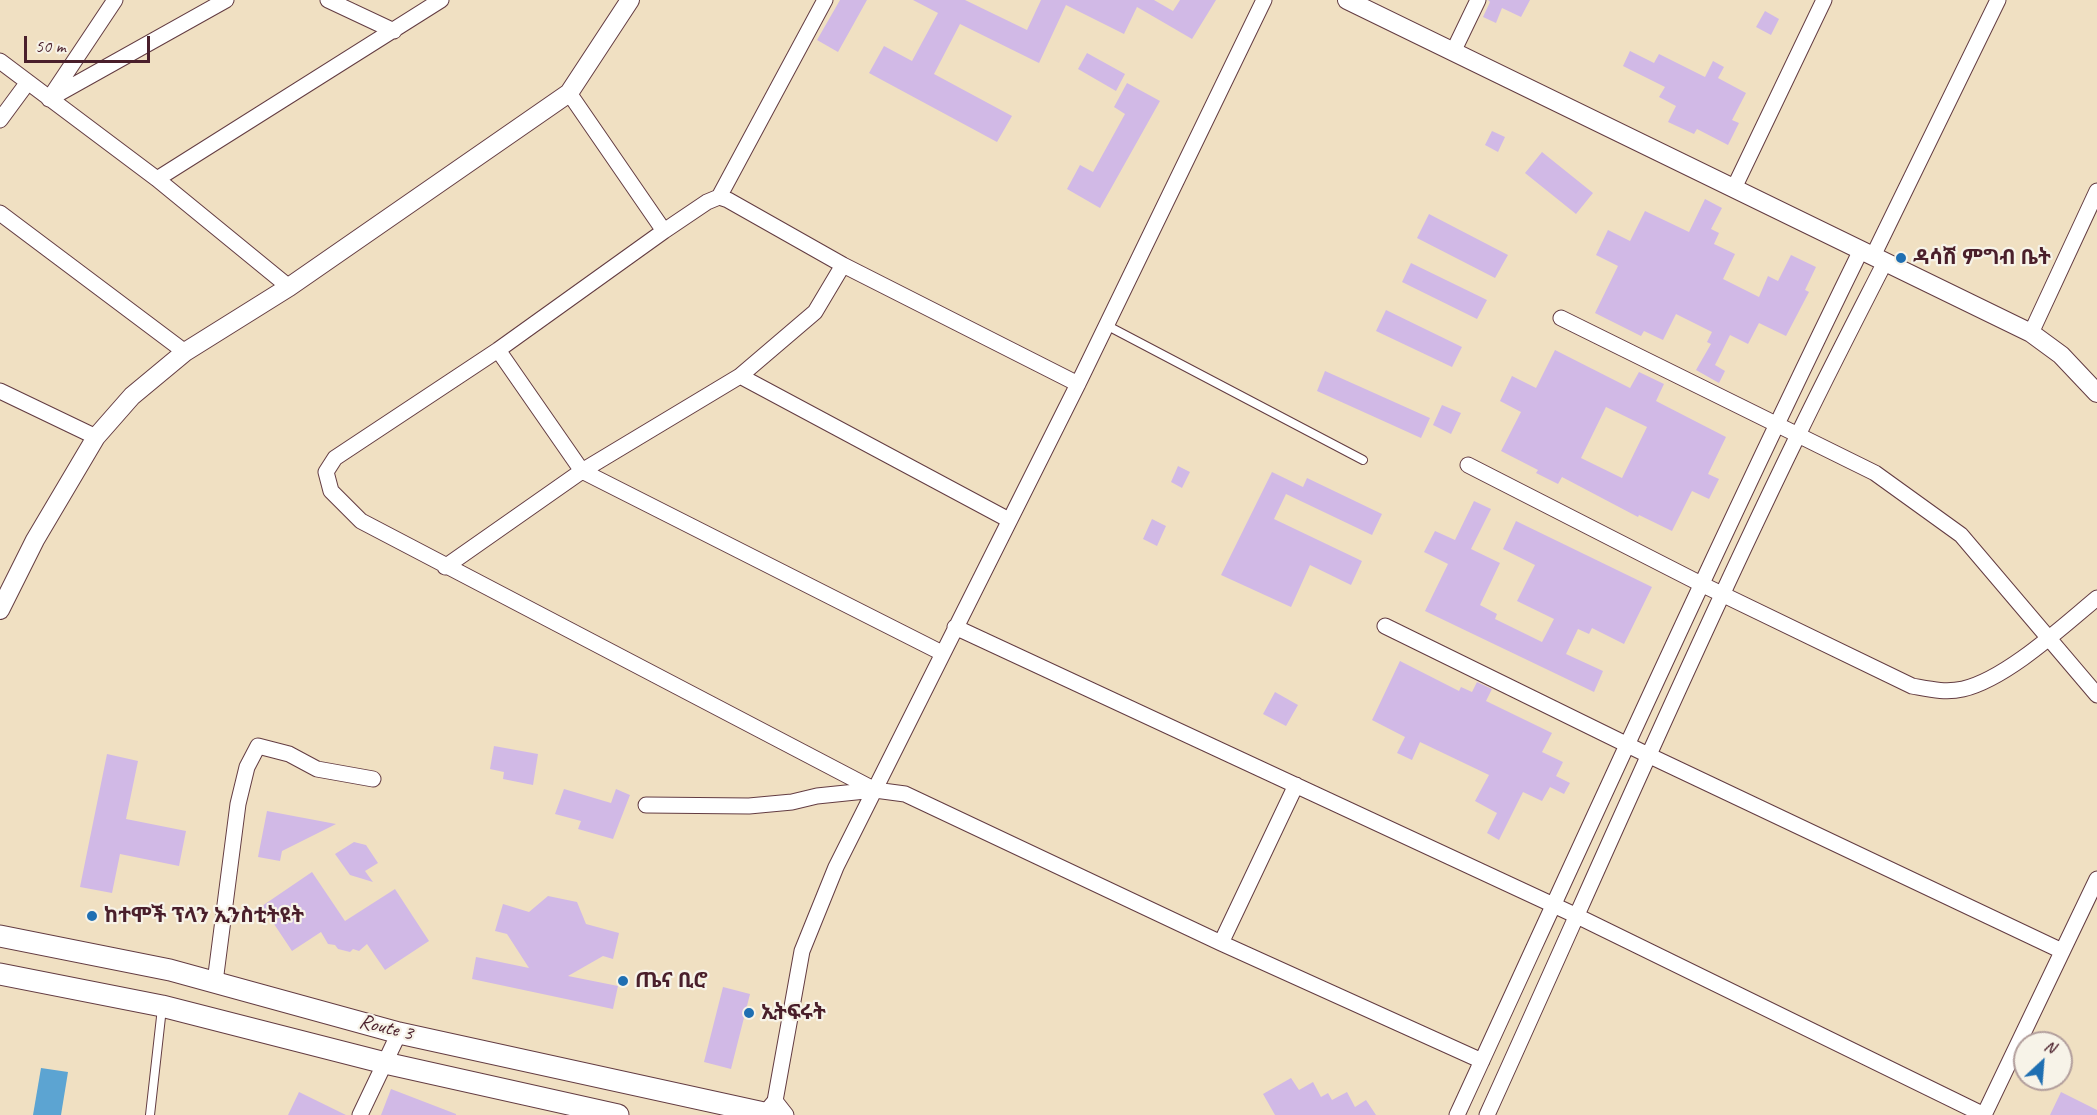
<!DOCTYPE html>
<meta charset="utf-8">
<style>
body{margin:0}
#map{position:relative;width:2097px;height:1115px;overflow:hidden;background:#f0e0c2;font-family:Caveat,sans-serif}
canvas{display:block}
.north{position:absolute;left:2013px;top:1031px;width:60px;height:60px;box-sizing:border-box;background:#f7f3e8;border:2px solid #b29e9c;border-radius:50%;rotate:26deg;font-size:16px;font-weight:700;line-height:24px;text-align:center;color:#4a1f2b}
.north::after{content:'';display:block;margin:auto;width:21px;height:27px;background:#1f6fb2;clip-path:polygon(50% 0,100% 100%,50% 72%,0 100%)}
.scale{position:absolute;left:24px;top:36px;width:126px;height:27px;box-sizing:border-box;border:3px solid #4a1f2b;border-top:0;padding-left:8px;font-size:18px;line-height:21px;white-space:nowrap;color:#4a1f2b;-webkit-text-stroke:4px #f7f3e8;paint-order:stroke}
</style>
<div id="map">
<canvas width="2097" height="1115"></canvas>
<div class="north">N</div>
<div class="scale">50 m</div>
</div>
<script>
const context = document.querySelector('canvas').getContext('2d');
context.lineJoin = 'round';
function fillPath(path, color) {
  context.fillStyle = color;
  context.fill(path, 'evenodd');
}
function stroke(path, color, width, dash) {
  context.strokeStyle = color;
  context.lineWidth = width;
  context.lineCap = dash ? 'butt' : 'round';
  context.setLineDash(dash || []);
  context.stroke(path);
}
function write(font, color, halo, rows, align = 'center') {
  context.font = font + ' Caveat,"Noto Sans Ethiopic",sans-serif';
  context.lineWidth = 4.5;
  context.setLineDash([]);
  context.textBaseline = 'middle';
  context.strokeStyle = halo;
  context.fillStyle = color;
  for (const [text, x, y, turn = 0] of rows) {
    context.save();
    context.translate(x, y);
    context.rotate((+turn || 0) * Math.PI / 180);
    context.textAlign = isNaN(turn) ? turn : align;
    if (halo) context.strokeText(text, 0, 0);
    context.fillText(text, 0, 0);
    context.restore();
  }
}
const water = new Path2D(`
 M41 1068 68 1072 61 1115H33Z`);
const building = new Path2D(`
 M840 0H867L838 52 817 40Z
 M913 0H965L1027 30 1041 0H1154L1173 11 1180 0H1216L1192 39 1137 7 1124 34 1066 5 1039 63 960 24 934 74 1012 116 997 142 869 73 884 46 912 61 938 13Z
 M1488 0H1530L1521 17 1502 8 1496 23 1483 17 1490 2Z
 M1765 11 1779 19 1771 35 1756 27Z
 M1630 51 1654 63 1659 54 1705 77 1713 61 1724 67 1718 78 1746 93 1732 120 1739 123 1728 145 1697 129 1694 134 1668 122 1676 106 1659 97 1665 87 1623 66Z
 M1087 53 1125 74 1116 91 1078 69Z
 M1127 83 1160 101 1100 208 1067 189 1080 165 1093 172 1125 114 1114 107Z
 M1492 131 1505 137 1498 152 1485 145Z
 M1542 152 1593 193 1576 214 1525 173Z
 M1705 199 1722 208 1711 229 1719 233 1714 244 1735 254 1723 279 1759 297 1768 276 1778 281 1791 255 1816 267 1805 290 1809 292 1786 336 1759 323 1748 344 1730 335 1715 365 1725 371 1719 383 1696 370 1711 344 1707 342 1712 332 1676 314 1663 340 1644 331 1641 336 1595 313 1618 266 1596 255 1608 230 1630 241 1645 211 1689 232Z
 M1429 214 1508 255 1495 278 1417 238Z
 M1411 263 1487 300 1477 319 1402 282Z
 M1386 310 1462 347 1452 367 1376 331Z
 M1555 350 1630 388 1639 372 1664 384 1656 401 1726 437 1708 474 1719 479 1709 499 1692 491 1672 531 1639 515 1638 517 1562 477 1558 484 1536 473 1538 470 1501 451 1521 412 1500 401 1512 376 1536 388ZM1606 407 1647 427 1622 478 1581 458Z
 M1325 371 1430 418 1421 438 1317 391Z
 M1442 405 1461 413 1451 434 1433 425Z
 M1178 466 1190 472 1182 488 1171 482Z
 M1272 472 1303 487 1307 478 1382 514 1372 535 1286 494 1274 519 1362 561 1351 585 1310 565 1291 607 1221 575Z
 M1474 501 1491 509 1471 549 1500 563 1480 605 1497 614 1495 619 1542 642 1554 619 1517 601 1535 565 1503 549 1516 521 1652 587 1624 644 1592 628 1589 634 1578 629 1566 654 1603 671 1594 692 1425 611 1448 564 1424 552 1435 531 1455 540Z
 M1152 519 1166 526 1157 546 1143 539Z
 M1400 661 1459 691 1461 687 1472 692 1477 682 1492 689 1486 701 1552 733 1542 752 1563 762 1556 776 1570 783 1564 794 1550 787 1542 801 1523 792 1499 840 1487 833 1497 813 1475 801 1489 775 1420 742 1412 760 1397 753 1405 737 1372 720Z
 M1275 692 1298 705 1286 726 1263 714Z
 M494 746 538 754 533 785 503 779 504 772 490 769Z
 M107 754 138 761 126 819 186 831 179 866 120 854 112 893 80 887Z
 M564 789 611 803 616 789 630 795 613 839 578 829 581 821 555 814Z
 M267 811 336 824 282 851 280 861 258 857Z
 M354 842 366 845 378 863 365 871 373 882 350 875 335 854Z
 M312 872 345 921 395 889 429 941 385 970 367 944 359 951 353 949 350 952 338 949 335 945 328 944 321 932 292 951 262 906Z
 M548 896 577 902 586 924 619 933 613 959 603 956 568 976 618 986 613 1009 472 979 476 957 529 968 507 934 495 931 503 904 529 912Z
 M723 987 750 994 731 1069 704 1062Z
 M1291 1078 1299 1090 1313 1082 1321 1097 1328 1093 1332 1100 1347 1092 1355 1107 1366 1100 1376 1115H1275L1263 1094Z
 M391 1089 456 1114V1115H381Z
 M299 1092 346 1115H288Z
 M2061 1092 2097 1110V1115H2050Z`);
const service = new Path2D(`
 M1106 325 1363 460
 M150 1115 162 1008`);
const minor = new Path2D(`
 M328 0 394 31
 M825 0 719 197 707 202 664 231 498 350 335 458 326 472 331 491 361 521 875 790
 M1453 52 1478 0
 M0 61 157 179 289 287
 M569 93 664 231
 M51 96 115 0
 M49 99 226 0
 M0 120 28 82
 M157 179 441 0
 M1734 188 1824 0
 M719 197 728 200 843 265 1078 384
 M0 213 185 352
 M1873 256 1998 0
 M1561 318 1875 473 1961 535 2097 695
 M2031 333 2097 191
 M498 350 582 471 942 653
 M740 376 1009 520
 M0 391 96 437
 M1468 465 1701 584 1912 686C1929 689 1945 693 1963 689 2006 679 2062 627 2097 598
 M445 567 582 471 740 376 815 312 843 265
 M1385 626 1648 755 2062 951
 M955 627 1577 916 1984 1115
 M646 805 749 806 792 802 817 796 875 790 905 794 1221 943 1482 1061
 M1221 943 1296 785
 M215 982 238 804 247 767 258 746 289 754 317 769 373 779
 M775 1101 786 1115
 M765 1113 775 1101 802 951 836 867 1078 384 1264 0
 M360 1115 399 1033
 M1457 1115C1590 826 1721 536 1861 250
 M1487 1115C1590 888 1689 659 1798 435 1826 377 1856 319 1885 262
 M1984 1115 2097 879`);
const tertiary = new Path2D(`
 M1347 0 2031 333 2061 355 2097 393
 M0 610 35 540 96 437 132 396 185 352 289 287 569 93 630 0`);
const secondary = new Path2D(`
 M0 936 170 970 399 1033 773 1115
 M0 974 162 1006 385 1063 618 1115`);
const markers = [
 [1901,258,6,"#1f6fb2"],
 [92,916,6,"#1f6fb2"],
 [623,981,6,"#1f6fb2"],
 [749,1013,6,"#1f6fb2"]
];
const poiNames = [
 ["ዳሳሽ ምግብ ቤት",1913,258],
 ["ከተሞች ፕላን ኢንስቲትዩት",104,916],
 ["ጤና ቢሮ",635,981],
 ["ኢትፍሩት",761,1013]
];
const streetNames = [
 ["Route 3",386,1028,14]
];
fillPath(water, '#5ca4d2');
fillPath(building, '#d1b9e6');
stroke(service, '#633c42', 10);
stroke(minor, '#633c42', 17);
stroke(tertiary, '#633c42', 20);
stroke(secondary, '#633c42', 23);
stroke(service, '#fff', 8);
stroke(minor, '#fff', 15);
stroke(tertiary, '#fff', 18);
stroke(secondary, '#fff', 21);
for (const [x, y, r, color] of markers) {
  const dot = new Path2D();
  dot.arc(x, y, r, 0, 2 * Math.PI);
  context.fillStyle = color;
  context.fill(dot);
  stroke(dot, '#f7f3e8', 2);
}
write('bold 21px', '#4a1f2b', '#f7f3e8', poiNames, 'left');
write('21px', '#4a1f2b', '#f7f3e8', streetNames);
</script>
